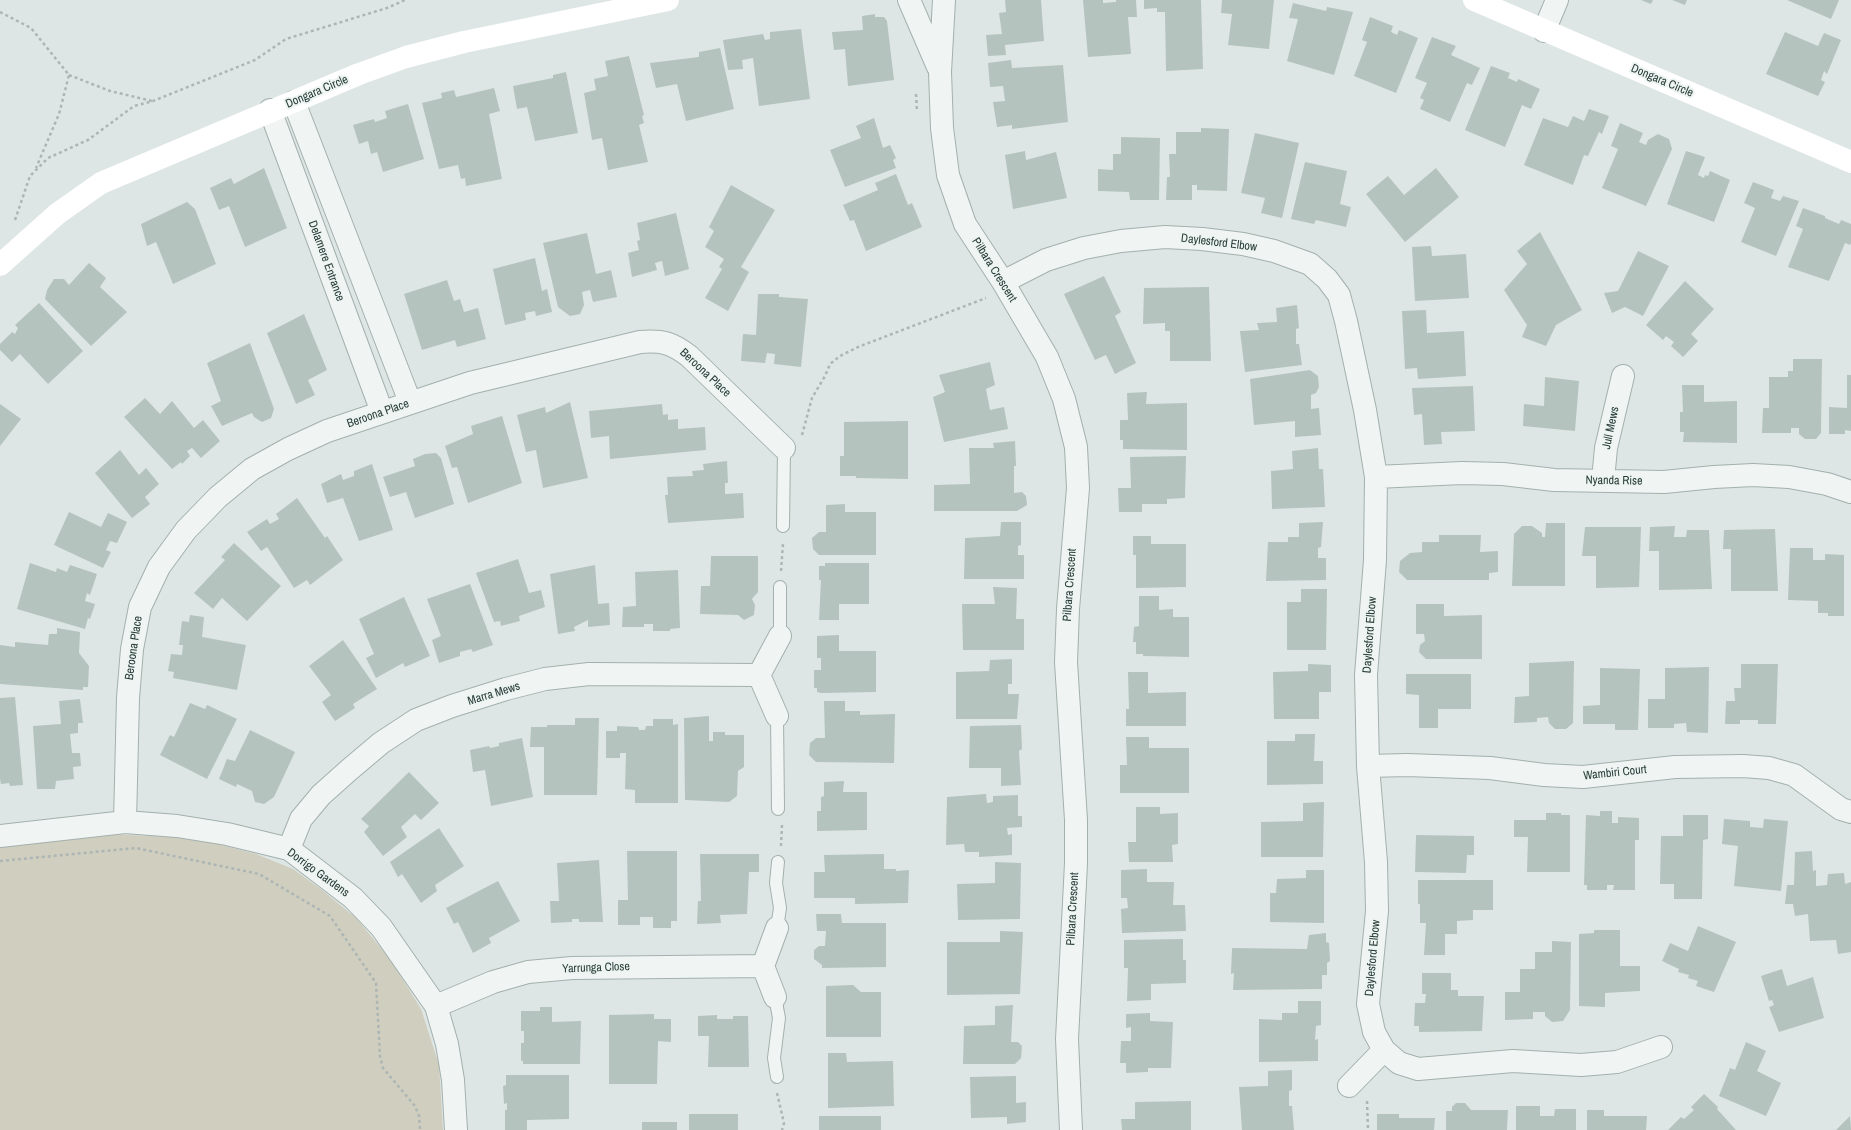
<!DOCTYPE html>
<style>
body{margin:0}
canvas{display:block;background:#dde6e4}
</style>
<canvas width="1851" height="1130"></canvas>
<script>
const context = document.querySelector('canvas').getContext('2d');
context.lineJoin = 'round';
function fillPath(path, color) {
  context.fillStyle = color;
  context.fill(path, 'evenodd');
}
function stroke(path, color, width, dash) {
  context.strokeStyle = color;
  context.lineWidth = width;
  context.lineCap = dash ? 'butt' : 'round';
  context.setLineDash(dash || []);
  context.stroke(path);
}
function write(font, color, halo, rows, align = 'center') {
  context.font = font + ' "Archivo Narrow",sans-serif';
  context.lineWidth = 4;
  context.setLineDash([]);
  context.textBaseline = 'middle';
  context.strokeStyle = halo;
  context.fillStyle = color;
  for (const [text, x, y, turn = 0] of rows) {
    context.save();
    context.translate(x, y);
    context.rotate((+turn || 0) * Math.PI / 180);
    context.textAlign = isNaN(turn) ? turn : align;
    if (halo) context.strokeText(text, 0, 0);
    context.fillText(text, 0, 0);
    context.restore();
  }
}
const green = new Path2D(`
 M106 834 172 837 213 843 256 854 293 869 322 890 356 918 390 959 421 1009 439 1065 443 1130H0V846Z`);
const building = new Path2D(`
 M1005 0H1041L1044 41 1005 45 1006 55 988 56 986 35 1002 34 999 13 1006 12Z
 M1083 0H1103V3L1116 2V0H1136L1137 17H1128L1131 54 1088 57Z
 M1144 0H1201L1203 69 1166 71 1165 12H1157V8L1144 9Z
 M1222 0H1274L1269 49 1228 45 1232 14 1221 13Z
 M1641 0H1653L1651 4Z
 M1672 0H1687L1685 5Z
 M1787 0H1839L1831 19Z
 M1293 3 1326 11 1327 7 1353 12 1334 75 1287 61 1298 19 1289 18Z
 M875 14V17H884L887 21 894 80 848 86 845 49 834 50 832 32 863 30 862 16Z
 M1370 17 1393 26 1391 32 1397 35 1399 30 1418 38 1396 93 1354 76 1367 42 1362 40Z
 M801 29 810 99 759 106 753 58 742 60 743 69 728 70 723 40 763 34 765 40 770 39V32Z
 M1785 32 1818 46 1824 33 1841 40 1827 74 1824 71 1821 80 1825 82 1818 96 1766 74Z
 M1432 37 1456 46 1451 55 1480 68 1472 85 1467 83 1450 122 1420 109 1424 100 1420 98 1427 83 1415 78Z
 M720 48 734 109 686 121 677 84 656 88 650 63 699 57V52Z
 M629 56 644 115 642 116 644 123 639 125 648 162 608 170 602 138 592 140 584 93 596 90 594 79 608 76 605 61Z
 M1011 60 1012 68 1063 65 1068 122 1012 129V125L997 127 993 102 1005 101 1003 86 990 87 988 63Z
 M1491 66 1510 73 1508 78 1517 82 1518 79 1540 89 1531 109 1522 105 1505 147 1465 130Z
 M566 72 578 133 535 141 527 107 517 109 513 86 553 78V75Z
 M494 88 500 111 489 114 502 179 466 186 465 178 461 179 458 165 439 169 422 103 442 98 441 93 454 90 456 97Z
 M408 104 424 159 383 172 377 152 371 154 368 141 359 144 353 125 374 119 375 122 387 118 385 111Z
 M1589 109 1609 116 1602 134 1599 132 1588 156 1584 155 1573 185 1524 165 1543 118 1568 127 1573 116 1584 121Z
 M874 118 883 148 890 145 896 158 893 160 896 168 845 187 830 150 861 138 856 126Z
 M1620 123 1643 133 1639 142 1646 145 1648 140 1658 134 1669 139 1672 149 1646 206 1602 188 1618 149 1611 146Z
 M1201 128 1229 129 1227 191 1197 190V185H1192V200H1166L1167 177H1170L1169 154H1176V132H1201Z
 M1255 133 1299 143 1282 218 1261 213 1265 198 1241 193Z
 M1121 137 1160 138 1159 200H1130L1129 192 1098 191V169L1113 170V154H1121Z
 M1025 151 1026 160 1056 152 1067 198 1013 209 1005 155Z
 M1686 151 1705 157 1698 175 1704 178 1705 175 1708 176 1710 171 1730 180 1714 222 1667 204Z
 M1305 162 1347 171 1340 204 1351 207 1346 227 1316 220 1314 224 1291 219Z
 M264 168 287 228 245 247 229 206 219 210 210 188 231 178 234 184Z
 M1436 168 1459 197 1405 242 1366 194 1388 176 1404 195Z
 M896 174 908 205 912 203 922 227 866 251 854 220 850 221 843 205 878 190 875 183Z
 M1753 182 1774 190 1771 198 1780 201 1783 196 1799 201 1776 256 1741 242 1755 208 1744 203Z
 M731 185 775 210 741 267 749 272 728 311 705 298 722 269 719 267 724 259 705 247 714 231 709 227Z
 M187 202 195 209 216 264 173 284 156 242 147 246 141 224Z
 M1803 208 1825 216V218L1839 224 1841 220 1851 224V243L1850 245 1845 243 1829 281 1788 267 1803 229 1796 226Z
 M676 213 689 269 665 276 662 261 655 263 657 270 632 277 628 253 639 250 637 241 640 240 637 223Z
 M1540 232 1582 310 1556 325 1546 346 1522 337 1527 325 1504 290 1527 264 1517 251Z
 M587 233 596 274 611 270 617 297 593 302 590 290 582 292 584 305 580 314 570 316 558 307 543 243Z
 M1431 246 1432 256 1466 254 1469 298 1415 301 1412 247Z
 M1638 251 1669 266 1643 316 1625 307 1612 313 1604 293 1618 291Z
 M535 258 542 291 547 289 552 312 536 316 535 311 525 313 526 320 505 325 493 269Z
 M89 263 106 278 100 287 127 312 91 346 45 299 47 290 54 279H64L69 285Z
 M1104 276 1121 312 1115 316 1136 363 1115 374 1106 355 1095 360 1064 294Z
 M447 280 454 301 460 299 464 312 478 308 486 339 457 347 455 340 422 350 404 294Z
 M1685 281 1714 309 1691 334 1698 341 1683 357 1671 346 1674 342 1666 336 1663 340 1646 325Z
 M1209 287 1211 361H1170V331H1165V323L1143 324 1144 288Z
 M758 294H779V297L808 299 801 367 774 364 775 354 767 353 765 363 741 361 743 334 756 335Z
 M39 303 83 351 48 384 20 354 12 362 0 350V344L12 332 15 334 18 328 15 325Z
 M1297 305 1299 328 1296 329V344H1299L1302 365 1245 372 1240 331 1259 330 1257 323 1277 322 1276 308Z
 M1426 310 1427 333 1464 331 1466 376 1418 379 1417 368 1405 369 1402 311Z
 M304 314 327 370 308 380 315 395 296 404 267 333Z
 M250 343 274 409 271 418 262 422 254 417 252 413 222 426 211 406 221 401 207 363Z
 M1793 359H1822L1821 433 1816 439H1805L1799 434V428H1791V433H1762L1763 408H1769V377H1788V371H1793Z
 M990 362 995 385 986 389 990 410 1004 407 1008 429 944 442 933 397 945 392 939 375Z
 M1310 370 1318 376 1319 387 1316 393 1311 395V409L1319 408 1321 435 1295 437V421L1254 425 1250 379Z
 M1847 375H1851V431L1845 430V434H1829V407L1847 408Z
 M1545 377 1579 381 1575 431 1523 426 1524 404 1544 406Z
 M1682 385H1704V402L1737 401V443L1683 442 1684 432H1680V412H1683Z
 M1473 386 1475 431 1441 432 1442 444 1424 445 1422 414 1414 415 1412 388Z
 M1147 392 1146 404 1187 403V450L1123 449V440H1120V420H1128L1127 393Z
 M145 398 160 414 172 401 194 428 203 420 220 441 201 458 192 448 187 451 190 456 182 464 181 462 172 469 124 417Z
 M570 402 588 478 543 488 536 450 526 452 517 415 545 407 546 413Z
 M0 404 21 419 0 446Z
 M662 404 663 415 668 414V420L678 419V429L705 427 706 450 610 459 609 436 591 438 589 411Z
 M502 416 522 483 468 503 457 467 452 468 445 446 473 434 471 426Z
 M908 421V479L856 478V476H840V456H844V422Z
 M1015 441 1016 466H1014V493L1022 492 1026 496 1027 505 1017 511H934V485L970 484 969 448H994L993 443Z
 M1318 448 1319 469H1323L1325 507 1272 509 1271 471 1293 469 1292 451Z
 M120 450 139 475 146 468 159 484 145 497 150 504 132 518 95 473Z
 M436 453 441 458 454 504 415 518 406 492 390 497 383 477 415 466 413 459 425 454Z
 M1186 456 1185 498 1167 499V504H1142V512H1119L1118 488H1131L1130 457Z
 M727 461 728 483H725V494L743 493 744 518 668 523 665 495H668L667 477 693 476 692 471 704 470 703 464Z
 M372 464 393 530 359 541 343 498 327 503 321 484 341 474 343 480 354 476V471Z
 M297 498 325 538 327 536 343 560 310 585 307 580 294 588 267 547 261 551 247 532 267 519 270 524 279 519 276 514Z
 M845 504V512H876V555H819L813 549 812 538 819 532H826V505Z
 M69 512 101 527 108 513 127 522 117 543 110 541 106 550 111 552 103 568 54 545Z
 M1001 522H1021V545L1018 546V555H1024V579H964L965 538 1000 536Z
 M1323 522 1321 547 1318 548V558H1326V580L1266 581 1268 542H1288V537H1299V523Z
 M1546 523H1565V586H1512L1514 534 1522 526H1532L1542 533V537H1545Z
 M1675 526 1674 537H1686L1687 530H1709L1712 589 1659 590V551H1649L1650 527Z
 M1585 527H1641L1639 587 1596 588V556H1582Z
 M1775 529 1778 591H1731V549H1723L1724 530Z
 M1439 535H1481L1480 552 1498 551V572L1489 573V580H1407L1399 572 1400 561 1410 553 1422 552V542H1439Z
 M1133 536H1151V544H1186V587L1136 588V555H1133Z
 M234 543 281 586 247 621 222 598 213 609 194 593 225 560 221 557Z
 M1790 548H1813V560H1825V554L1844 555V616H1828V613H1818V601L1788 600Z
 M711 556H758V592L752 599 755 605 754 615 744 620 738 615 700 614 701 586H710Z
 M518 559 529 593 541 590 545 607 519 616 520 621 501 626 500 621 494 622 476 573Z
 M30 563 56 572 57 568 67 572 70 565 97 574 90 595 87 593 85 601 95 604 90 619 88 618 85 629 17 609Z
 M825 563H869V604H839V620H819L821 580H819V566H825Z
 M595 565 598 604 609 603 610 625 588 627V620L574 627 575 631 558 634 550 574Z
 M678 570 680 628 670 629V631H653V624H644V627H622L623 607 636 606 635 572Z
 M470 584 493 645 473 652 471 649 460 652V656L439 663 432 640 441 636 427 599Z
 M993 587 1017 588 1016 619H1024V650H963L962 604H995Z
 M1301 589H1327L1326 650H1287V602H1301Z
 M1139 596H1159V610L1173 609V617H1189V657L1143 656V654H1136V642H1133L1134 627 1139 626Z
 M404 597 430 656 405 667 403 663 376 678 366 658 374 654 359 619Z
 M1416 604H1444V616L1482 615V659H1426L1419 652 1420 645 1425 641 1424 634H1416Z
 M190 615 204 617 202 637 246 645 237 690 173 678 174 672 168 671 171 654 182 655 183 645H179L182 621 189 622Z
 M57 628 80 632 79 653 89 666 88 687H83V690L0 684V645L15 647V642L48 645 49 634H57Z
 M839 635V651H876V692L821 693 817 692V688H814V670H821V658H817V636Z
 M343 640 377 689 353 704 355 708 335 721 322 702 331 695 309 666Z
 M1012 659V684H1008V694H1019L1017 719H956V672L989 671 990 660Z
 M1574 661 1573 723 1566 729H1555L1549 723 1548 717 1537 718V722L1514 723 1515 697 1529 696V663Z
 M1308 664 1331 665V692H1319V719H1274L1273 672 1308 671Z
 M1741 664H1778L1776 724H1758V720H1740V724H1725L1726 701H1735L1734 688H1741Z
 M1709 667 1708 733 1687 732 1686 723 1674 724V728H1648V699H1665V668Z
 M1600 668 1640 669 1638 730H1615V724H1583V706L1600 705Z
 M1128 672H1148V693L1186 692V726H1126V709H1129Z
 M1406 674H1471V709H1438V728H1419V695L1406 694Z
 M15 697 23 785 10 786 9 783 1 784 0 779V698Z
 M80 699 83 723H78V733L70 734 72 753H80L81 766 73 767 74 779 56 781 55 789H37L33 726 61 724 59 701Z
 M824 701H845V711H860V715L895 714 894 763 816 762 809 755 810 743 816 738H825Z
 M190 703 205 709 207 705 237 719 207 779 160 755 170 735 174 737Z
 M709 716V741H713V732H725V735H744V767L738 771 737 796 729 802 685 800 684 718Z
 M575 718H599L597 795H544V747H530L531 727H547V725H575Z
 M653 719H673V725L678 724V803H635V790L625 789 626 753H620V758H606V731H617V726L638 727 639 730H645L646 726H653Z
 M1021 725 1022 749 1019 751 1021 785 1001 786V768H969L970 726Z
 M250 730 295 752 274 797 264 804 255 802 252 791 237 784 236 787 219 779 227 759 235 761Z
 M1295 734H1315L1314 761H1323V784L1267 785V741H1295Z
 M1126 737H1149V748H1189V793H1120V765H1127Z
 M522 738 533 797 491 806 485 770 473 772 470 750 489 746 490 748 499 746V743Z
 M409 772 439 803 421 820 415 814 401 827 407 837 383 856 364 832 369 826 361 819Z
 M844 781 843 792H867V830L817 831V811H821V797L824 796V782Z
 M986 794 987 803 993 802V796L1018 795V816H1022V827L1007 828 1008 835 1012 834V855L979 857V852H965L964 844 946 845 947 797Z
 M1324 802 1323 857H1261V822L1303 821V803Z
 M1136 807H1160V814L1178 813V844L1172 845 1173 862H1129L1128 842H1136Z
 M1600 811H1612V823H1618V817L1639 818V840H1635V890H1613L1614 885H1607V890H1587V885H1584L1586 815 1600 816Z
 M1546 813H1561V815H1570V872H1527L1528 837H1514V820H1546Z
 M1683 815H1708V839L1703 840 1702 899H1674V884H1660L1661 836H1683Z
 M1724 819 1750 821V827L1763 828 1764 819 1788 821 1781 891 1734 886 1738 846 1722 844Z
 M439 828 464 866 435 885 437 891 421 903 402 874 398 877 390 862Z
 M1416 835 1474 836V855H1467L1466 873 1415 872Z
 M627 851H677V921H671V928H653V917H640V925H618V900H628Z
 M1812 851 1813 871 1816 870V886L1827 885 1828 874 1844 873 1845 884 1851 882V952L1838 954 1836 940 1810 941 1808 914 1795 916 1793 904H1785L1787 885H1794L1795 852Z
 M700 854H759V872H749L747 914 720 915 721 923 697 924 698 901H701Z
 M884 854V869H896V871L909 870 908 903 855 904V898H814V872H825L824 855Z
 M599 860 603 922H579V919H572V922L551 923 550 901H559L557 863Z
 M995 862 1021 863 1020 919 958 920 957 884 995 883Z
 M1147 869V882H1174L1173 905H1185L1186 931 1122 933 1121 909 1128 908 1127 898H1121V870Z
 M1306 870H1324V923L1270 922V893H1276L1277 879 1306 878Z
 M1418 880H1493V910H1473V920L1457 921V934H1445V955H1424L1426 923H1420V904H1418Z
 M498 881 520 921 489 938 491 943 473 953 458 922 454 924 446 908Z
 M816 914H841L842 923H886V967L822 968V965L814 959V950L819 946H825L826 931H817Z
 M1698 926 1736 942 1714 992 1696 986 1698 981 1688 978 1689 975 1678 972 1679 969 1662 961 1670 943 1688 951Z
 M1594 930H1620V966H1640V991L1605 993V1007L1579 1006V934L1594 933Z
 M1000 931 1023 932 1020 994 947 995V942H1000Z
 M1326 933V942L1329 943 1330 961 1327 963V975H1322V989L1233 990 1234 973 1231 974 1232 948 1307 949 1309 935Z
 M1183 939V960H1186V983L1151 984V1000L1127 1001 1128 968H1124V940Z
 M1552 941 1571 942 1570 1010 1563 1021 1552 1022 1545 1016V1012H1533V1019L1505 1020V992H1520V969H1535V952H1552Z
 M1782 969 1787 986 1813 977 1824 1018 1779 1032 1769 1007 1774 1005 1772 1000 1769 1001 1761 976Z
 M1422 973H1451V990H1458V996H1484L1482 1031 1419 1032V1026H1414L1415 1003H1425L1426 994H1422Z
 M853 985 861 992H881V1037H826V986Z
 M1298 1001H1321V1025L1316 1026 1315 1040 1318 1039V1061L1259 1062V1019L1282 1020V1013H1298Z
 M1013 1005 1011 1042H1018L1022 1046 1021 1058 1015 1064H963L964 1026 995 1025V1006Z
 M540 1007H552V1022L581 1021 580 1064H523V1061H521V1043H524V1031H521V1011H540Z
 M1150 1013V1021L1173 1022 1171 1068H1148V1072L1126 1073V1063H1120L1121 1041H1131V1027L1126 1028V1014Z
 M654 1014V1019H671V1042L658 1041 657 1084H609V1015Z
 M717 1015V1019H733V1016H748L749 1067H708L709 1036H698V1016Z
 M1746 1042 1766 1051 1757 1071 1781 1083 1766 1116 1719 1096 1730 1068 1735 1070Z
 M828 1053H846L847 1062 893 1061 894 1106 828 1108Z
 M1292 1070V1090L1289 1091V1106H1292L1294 1130H1242L1239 1087 1268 1086V1071Z
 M506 1075H569V1119L527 1120V1130H505V1110H507V1103L504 1104 503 1086 506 1085Z
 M1016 1076V1103L1026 1102V1122L1007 1124V1117L971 1118 970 1077Z
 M1704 1094 1718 1107 1717 1109 1736 1130H1668L1681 1117 1684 1119 1694 1110 1691 1107Z
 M1191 1101V1130H1122L1121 1119H1135V1102Z
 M1456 1103H1465L1471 1110H1508L1507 1130H1446V1111H1452V1107Z
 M1516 1106H1540V1116H1554L1555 1109H1576V1130H1516Z
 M1587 1110H1604V1116H1647L1646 1130H1587Z
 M689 1114H738V1130H689Z
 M1377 1114H1399V1118H1435L1434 1130H1377Z
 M819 1116H881V1130H819Z
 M1850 1116 1851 1130H1836Z
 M642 1122H677V1130H642Z`);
const path = new Path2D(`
 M0 12 31 28 69 75 59 114 36 168
 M69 75 110 91 152 101
 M916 94 917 111
 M15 220 30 176 48 158 88 140 134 106 153 101 255 60 286 39 387 8 405 0
 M802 435 812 398 825 376 830 364 840 356 858 347 986 298
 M781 571 783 544
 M781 846 782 825
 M0 861 136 848 259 874 330 916 376 983 380 1056 383 1068 415 1106 419 1116 420 1130
 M777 1093 784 1123 782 1130
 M1367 1101 1368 1130`);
const lane = new Path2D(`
 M783 526 784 448
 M780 587V636
 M777 716 778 809
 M777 928 780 908 776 883 778 862
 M775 997 779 1018 774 1058 777 1077`);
const street = new Path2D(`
 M909 0 938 67
 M944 0 940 72 942 128 948 175 965 224 1003 282 1047 357 1064 399 1076 447 1078 488 1068 609 1066 662 1076 820V863L1067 1039 1071 1130
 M1544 31 1557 0
 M294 102 410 402
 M270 110 382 412
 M1003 282 1046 260 1084 248 1121 241 1165 237 1202 239 1243 244 1274 251 1310 264 1327 279 1339 295 1346 321 1365 410 1376 477 1375 560 1366 675 1368 766 1376 862 1377 911 1368 1004 1374 1032 1384 1050 1399 1063 1418 1069 1513 1061 1581 1065 1617 1062 1661 1047
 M1376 477 1462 473 1503 474 1554 480 1664 482 1714 477 1753 475 1789 477 1827 484 1851 492
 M1603 480 1606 448 1623 376
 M777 716 759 675 780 636
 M1368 766 1407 765 1490 768 1544 775 1583 777 1675 767 1743 766 1769 768 1794 775 1841 809 1851 812
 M125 822 128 698 132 649 140 607 159 567 186 530 218 497 252 469 288 449 327 431 470 383 640 342C662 340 672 343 689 356L784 448
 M0 836 125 822 177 826 227 834 289 849 353 898 381 927 436 1006 447 1044 453 1080 456 1130
 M289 849 301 819 321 795 349 770 381 743 416 720 452 706 506 689 545 679 589 674 759 675
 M775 997 763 966 777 928
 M436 1006 493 982 528 972 572 968 763 966
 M1349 1086 1384 1050`);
const secondary = new Path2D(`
 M1474 0 1851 162
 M0 265 57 214 101 183 359 74 406 57 464 42 668 0`);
const streetNames = [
 ["Dongara Circle",1662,81,23],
 ["Dongara Circle",317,92,-23],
 ["Daylesford Elbow",1219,243,7],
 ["Delamere Entrance",326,261,70],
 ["Pilbara Crescent",994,270,58],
 ["Beroona Place",705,373,43],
 ["Beroona Place",378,414,-19],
 ["Jull Mews",1611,428,-78],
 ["Nyanda Rise",1614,481,1],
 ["Pilbara Crescent",1070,585,-86],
 ["Daylesford Elbow",1370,635,-86],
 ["Beroona Place",134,648,-82],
 ["Marra Mews",494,694,-17],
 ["Wambiri Court",1615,773,-6],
 ["Dorrigo Gardens",318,873,36],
 ["Pilbara Crescent",1073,909,-87],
 ["Daylesford Elbow",1373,958,-85],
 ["Yarrunga Close",596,968,-2]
];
fillPath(green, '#d0cebf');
fillPath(building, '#b5c3bf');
stroke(lane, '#a3b0ad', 14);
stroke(street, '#a3b0ad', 24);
stroke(path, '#acb6b4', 2.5, [3, 3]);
stroke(lane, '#f0f5f4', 12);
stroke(street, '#f0f5f4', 22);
stroke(secondary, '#fff', 22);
write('12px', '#283c37', '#edf4f2', streetNames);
</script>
